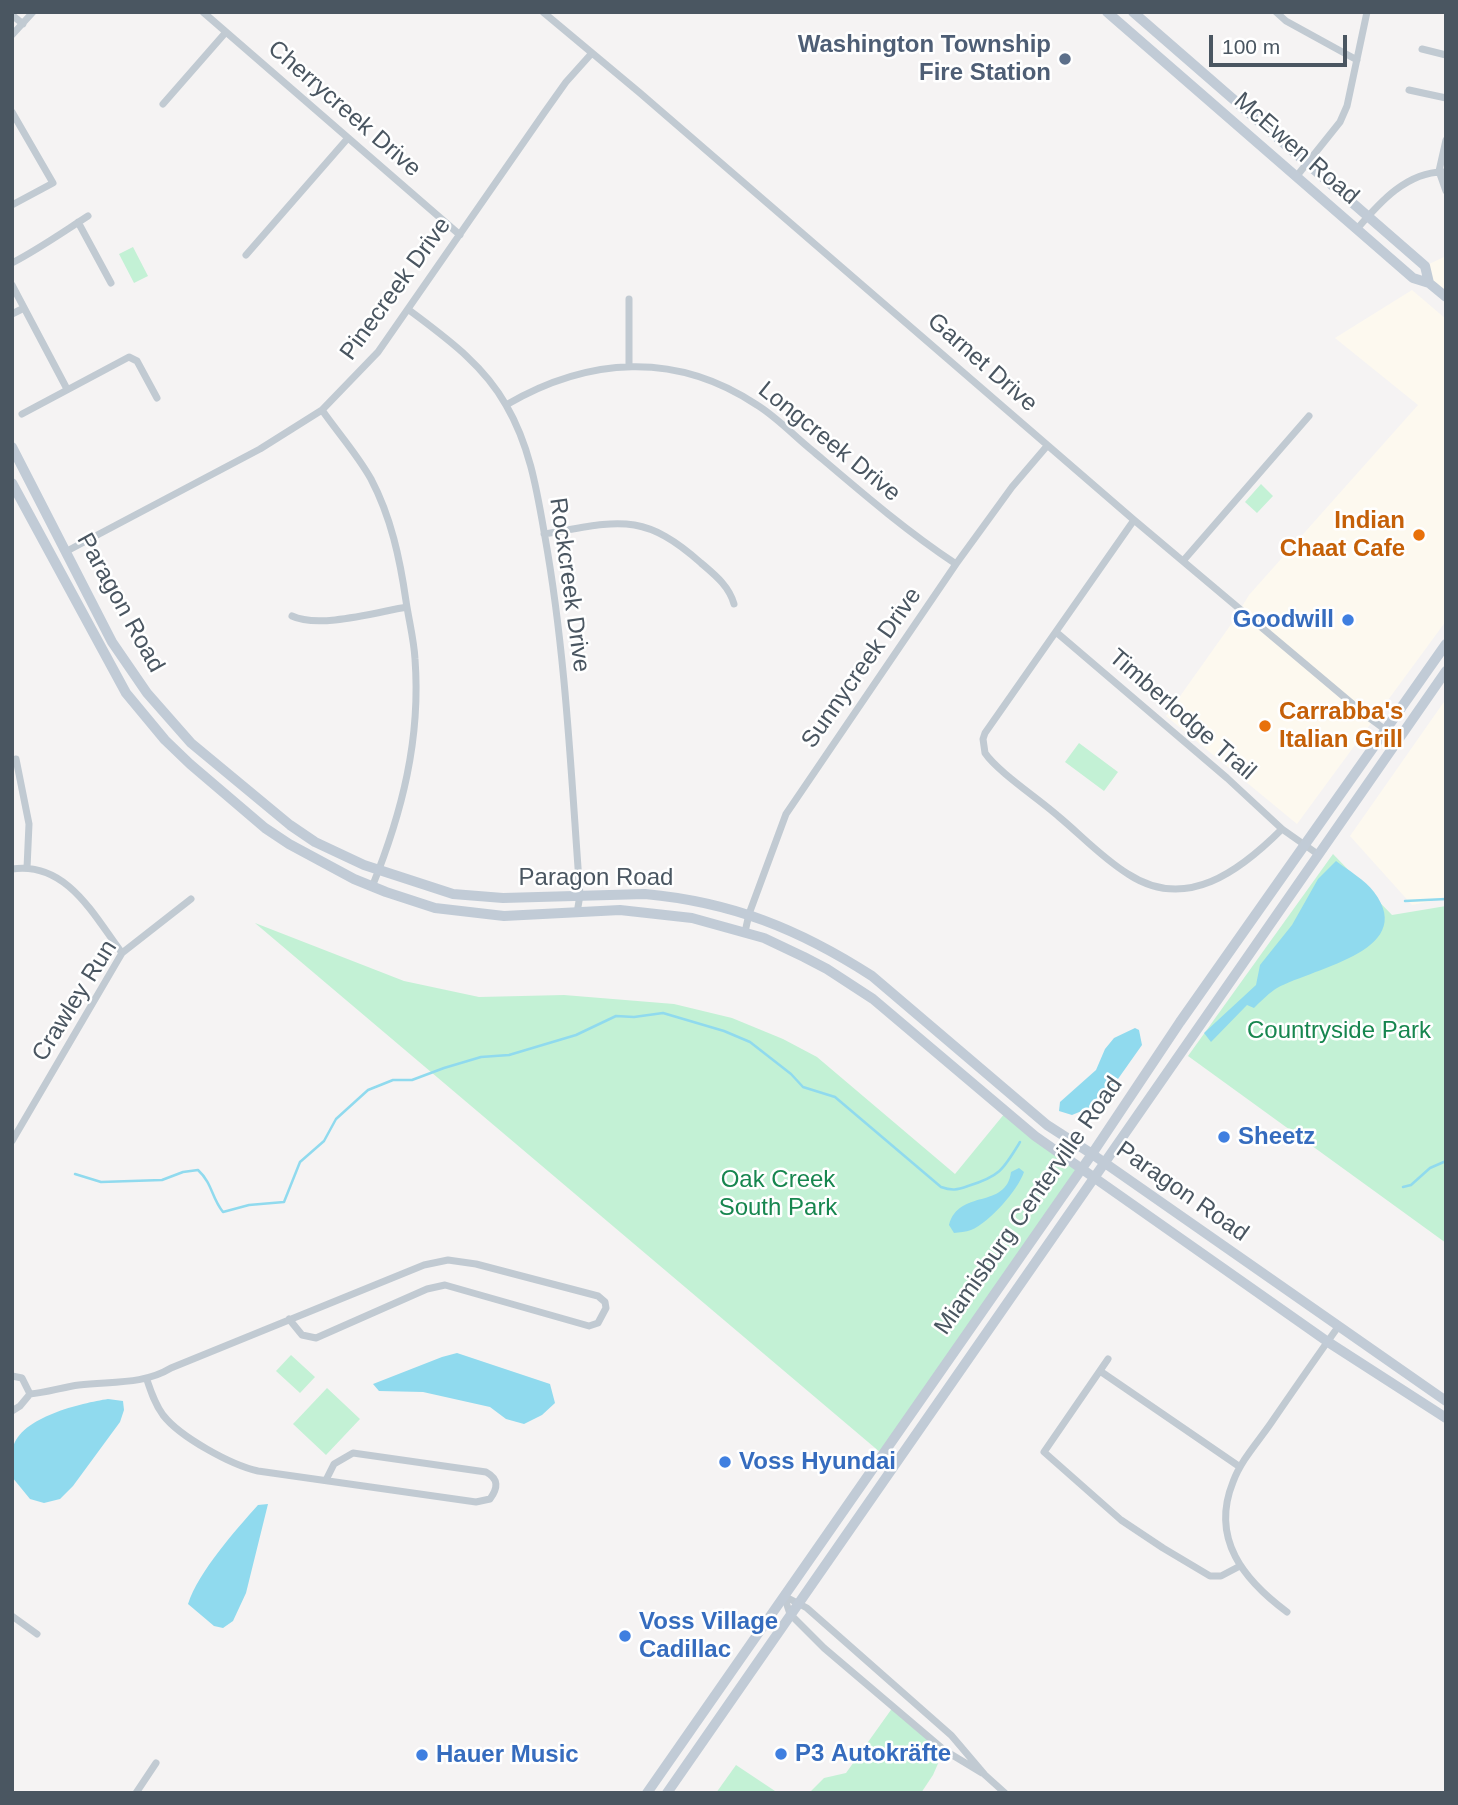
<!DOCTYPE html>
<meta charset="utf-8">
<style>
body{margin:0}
#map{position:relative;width:1458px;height:1805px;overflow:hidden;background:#f5f3f3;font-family:Arial,sans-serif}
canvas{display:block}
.frame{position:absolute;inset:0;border:14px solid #4a5661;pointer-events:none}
.scale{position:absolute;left:1209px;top:35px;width:138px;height:32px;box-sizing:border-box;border:4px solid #4a5661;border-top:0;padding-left:9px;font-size:21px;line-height:24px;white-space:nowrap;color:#4a5661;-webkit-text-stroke:5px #fff;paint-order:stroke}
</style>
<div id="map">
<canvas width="1458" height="1805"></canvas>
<div class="frame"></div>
<div class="scale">100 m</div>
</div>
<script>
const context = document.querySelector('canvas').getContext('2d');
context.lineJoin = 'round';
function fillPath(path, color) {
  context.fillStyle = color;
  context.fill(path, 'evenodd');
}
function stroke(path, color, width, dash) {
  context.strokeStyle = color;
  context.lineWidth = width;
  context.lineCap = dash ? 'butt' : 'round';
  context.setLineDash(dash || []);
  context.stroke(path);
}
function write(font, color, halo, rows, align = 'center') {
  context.font = font + ' Arial,sans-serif';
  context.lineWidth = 5;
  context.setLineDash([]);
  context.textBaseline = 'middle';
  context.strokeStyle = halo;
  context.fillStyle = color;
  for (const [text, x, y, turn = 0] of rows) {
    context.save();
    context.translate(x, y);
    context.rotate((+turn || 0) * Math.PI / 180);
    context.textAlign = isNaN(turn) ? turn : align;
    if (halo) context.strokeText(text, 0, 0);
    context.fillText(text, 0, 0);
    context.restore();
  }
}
const commercial = new Path2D(`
 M1446 256V297L1429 283 1425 266Z
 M1412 290 1446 319V621L1297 824 1166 716 1232 623 1249 595 1418 405 1335 338Z
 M1446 699V898L1412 905 1350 836Z`);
const green = new Path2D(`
 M133 247 148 276 134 283 119 254Z
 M1261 484 1273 496 1257 513 1245 502Z
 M1079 743 1118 772 1104 791 1065 762Z
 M1333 854 1392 915 1446 906V1243L1188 1056Z
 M255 923 404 981 479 997 564 995 674 1004 732 1018 783 1039 817 1057 955 1174 1005 1113 1082 1168 881 1453Z
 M291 1355 315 1377 300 1393 276 1371Z
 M327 1388 360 1419 326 1455 293 1424Z
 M893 1707 944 1750 933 1775 921 1793H809L824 1778 846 1773Z
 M736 1765 778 1793H716Z`);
const water = new Path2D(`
 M1336 861C1348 870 1365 880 1374 892 1420 953 1306 969 1274 990 1267 995 1260 1002 1254 1008L1247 1005 1211 1042 1204 1033 1256 985 1260 965 1292 925 1318 879Z
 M1135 1028 1139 1030 1142 1045 1113 1086 1106 1101 1072 1115 1059 1111 1060 1102 1096 1070 1105 1049 1114 1038Z
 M1019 1168 1024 1172C1018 1190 989 1223 971 1230 966 1232 959 1232 954 1233L949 1225C959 1188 1006 1210 1011 1172Z
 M457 1353 550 1384 555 1403 542 1415 524 1424 506 1419 490 1407 423 1392 379 1391 373 1384 442 1357Z
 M108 1399 123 1401 124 1410 120 1422 73 1486 60 1499 44 1503 30 1499 12 1477C12 1468 11 1457 13 1448 20 1417 82 1403 108 1399Z
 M268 1504 246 1593 233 1621 223 1628 214 1626 188 1604C199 1571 235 1531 258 1505Z`);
const stream = new Path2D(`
 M1405 901 1446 899
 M75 1174 101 1182 162 1180 183 1172 198 1170C213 1184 211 1197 223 1212L249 1205 284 1202 300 1162 324 1141 336 1119 368 1090 393 1080H412L444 1068 481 1057 509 1055 576 1035 616 1016 634 1017 663 1013 724 1031 750 1042 791 1074 803 1087 835 1097 941 1187C952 1191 957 1190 968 1186 1000 1176 1003 1170 1020 1142
 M1403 1187 1411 1185 1430 1168 1446 1161`);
const street = new Path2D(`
 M203 12 460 235
 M543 12 640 93 1134 520 1368 717 1398 739
 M1276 12 1286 21 1357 60
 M12 15 23 24
 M12 35 33 12
 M1422 49 1446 55
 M1409 90 1446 98
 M163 104 226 32
 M12 112 53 183 12 205
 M1446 140 1439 171 1446 191
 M1296 177 1340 122 1347 106 1367 12
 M78 222 111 283
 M1357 229C1379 203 1408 170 1446 172
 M246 255 348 138
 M12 263C39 249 63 232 88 216
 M12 285 67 389
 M409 310C446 338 483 364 506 405 530 446 537 491 545 537 566 655 571 775 580 895L577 913
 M12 314 24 308
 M629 367V299
 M506 405C588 357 676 351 757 405 778 418 795 437 814 452 861 492 906 531 956 564
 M322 410C338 433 357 454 371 479 391 517 400 559 406 601 409 621 414 640 415 659 421 739 402 813 372 887
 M22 414 129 357 137 361 157 398
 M1134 520 985 733 983 739 985 753C998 772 1039 799 1058 816 1081 835 1102 858 1128 874 1186 912 1240 871 1282 829
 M544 534C616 522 642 510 701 563 715 575 729 586 734 604
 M67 551 260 449 322 410 378 352 544 113 566 82 592 53
 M1183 561 1309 416
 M292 616C319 629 377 612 407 607
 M1056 632 1227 778 1282 829 1319 855
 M16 759 29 824 27 868
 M12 869C67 861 94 916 122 953
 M745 932 749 914 786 814 956 564 1012 487 1047 446
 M12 1141 122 953 191 899
 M1108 1359 1044 1452 1121 1520 1163 1548 1210 1576H1221L1240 1566
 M1100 1371 1240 1467
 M12 1376 22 1378 30 1394 20 1406 12 1411
 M147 1380C151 1392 155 1404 163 1415 180 1437 231 1465 258 1471L476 1502 490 1499C498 1488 499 1479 486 1472L353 1453 334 1464 326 1480
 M30 1394C46 1393 63 1387 79 1385 111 1381 143 1385 171 1368L424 1265 448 1260 476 1264 598 1296 605 1302 606 1308 598 1323 589 1326 445 1285 427 1289 316 1338 302 1335 289 1319
 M784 1596 807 1608 951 1735 985 1775 1005 1793
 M784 1596 790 1614 824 1648 944 1750 982 1773
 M1287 1612C1244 1580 1210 1539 1233 1482 1241 1460 1258 1442 1271 1423 1293 1391 1315 1359 1338 1327
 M12 1616 37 1634
 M136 1793 156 1763`);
const secondary = new Path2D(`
 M1107 12 1413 278 1429 283 1446 297
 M1133 12 1425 266 1429 283
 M12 447 112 642 147 693 191 743 290 825 315 842 364 865 453 894 503 898 645 894C732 902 799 929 872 976L1047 1125 1092 1154 1446 1401
 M12 483 126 693 165 740 190 764 265 828 289 844 354 879 386 892 435 908 504 916 620 910 692 918 764 938 804 957 827 969 873 999 1035 1136 1328 1342 1446 1418
 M647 1793 1092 1154 1180 1022 1446 644
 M667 1793 1446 671`);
const markers = [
 [1065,59,7,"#5c6f8a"],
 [1419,535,7,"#e8710a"],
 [1348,620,7,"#3f7fe0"],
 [1265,726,7,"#e8710a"],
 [1224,1137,7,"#3f7fe0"],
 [725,1462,7,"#3f7fe0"],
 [625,1636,7,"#3f7fe0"],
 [781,1754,7,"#3f7fe0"],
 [422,1755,7,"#3f7fe0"]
];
const serviceNames = [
 ["Washington Township",1051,45],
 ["Fire Station",1051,73]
];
const streetNames = [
 ["Cherrycreek Drive",344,109,41],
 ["McEwen Road",1296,149,41],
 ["Pinecreek Drive",396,289,-54],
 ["Garnet Drive",982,363,41],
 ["Longcreek Drive",829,442,39],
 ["Rockcreek Drive",569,585,82],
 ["Paragon Road",120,603,61],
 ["Sunnycreek Drive",862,668,-55],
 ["Timberlodge Trail",1182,715,41],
 ["Paragon Road",596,878],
 ["Crawley Run",75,1001,-58],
 ["Paragon Road",1182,1192,35],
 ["Miamisburg Centerville Road",1029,1206,-55]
];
const foodNames = [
 ["Indian",1405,521],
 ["Chaat Cafe",1405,549],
 ["Carrabba's",1279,712,"left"],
 ["Italian Grill",1279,740,"left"]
];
const shopNames = [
 ["Goodwill",1334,620,"right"],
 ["Sheetz",1238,1137],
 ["Voss Hyundai",739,1462],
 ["Voss Village",639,1622],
 ["Cadillac",639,1650],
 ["P3 Autokräfte",795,1754],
 ["Hauer Music",436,1755]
];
const parkNames = [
 ["Countryside Park",1339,1031],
 ["Oak Creek",778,1180],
 ["South Park",778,1208]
];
fillPath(commercial, '#fdf9ef');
fillPath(green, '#c3f1d5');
fillPath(water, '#90daee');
stroke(stream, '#90daee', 2.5);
stroke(street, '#c1cad2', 7);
stroke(secondary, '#c1cbd6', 10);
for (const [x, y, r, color] of markers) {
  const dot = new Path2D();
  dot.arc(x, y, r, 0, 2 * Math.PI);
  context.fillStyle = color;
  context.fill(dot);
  stroke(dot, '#fff', 2.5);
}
write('bold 24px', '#4e5e75', '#fff', serviceNames, 'right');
write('24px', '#4a5661', '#fff', streetNames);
write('bold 24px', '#c56008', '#fff', foodNames, 'right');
write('bold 24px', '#366cbe', '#fff', shopNames, 'left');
write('24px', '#17864f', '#fff', parkNames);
</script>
